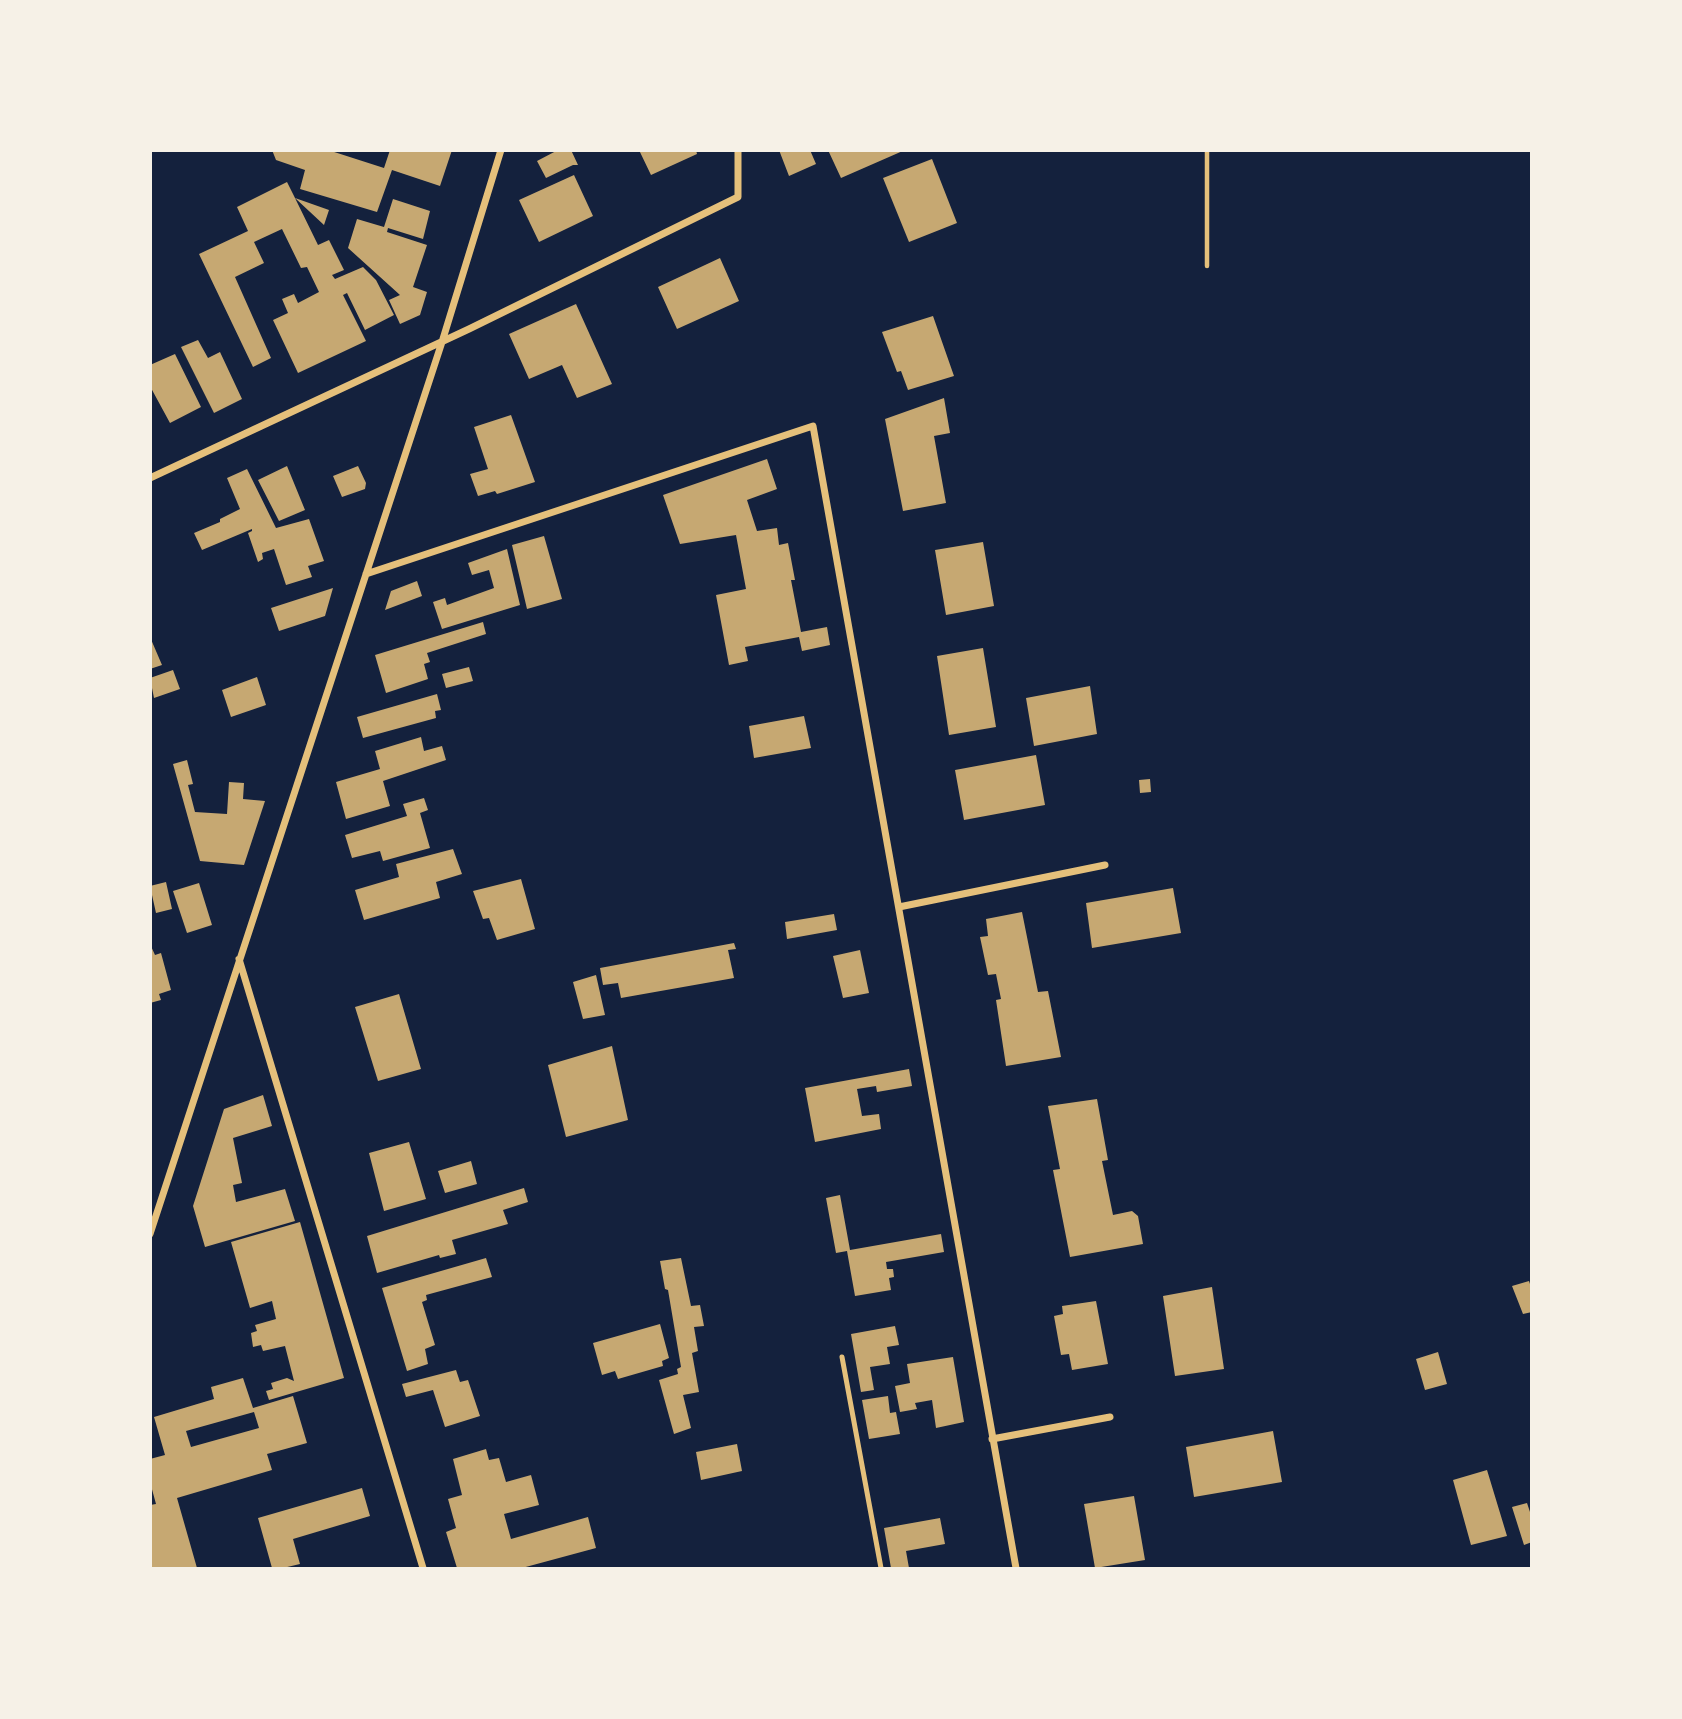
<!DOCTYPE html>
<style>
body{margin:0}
#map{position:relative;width:1682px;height:1719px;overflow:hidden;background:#14213d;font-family:Ubuntu,sans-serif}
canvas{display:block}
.frame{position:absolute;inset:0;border:152px solid #f6f1e7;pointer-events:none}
</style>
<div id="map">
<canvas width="1682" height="1719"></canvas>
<div class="frame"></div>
</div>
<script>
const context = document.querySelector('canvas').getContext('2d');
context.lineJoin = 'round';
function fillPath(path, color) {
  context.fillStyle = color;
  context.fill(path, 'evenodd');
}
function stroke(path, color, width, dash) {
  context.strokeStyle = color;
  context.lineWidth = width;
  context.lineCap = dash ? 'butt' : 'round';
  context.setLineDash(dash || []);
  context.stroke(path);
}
const building = new Path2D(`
 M272 150H328L384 168 390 150H452L440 186 392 170 377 212 300 189 305 170 276 160Z
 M558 150H571L578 165H573L546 178 537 161Z
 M639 150H696L697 154 651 175Z
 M779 150H810L816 164 789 176Z
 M828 150H905L841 178Z
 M932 159 957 223 909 242 883 178Z
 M574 175 593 216 539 242 519 200Z
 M287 182 295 198 329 210 324 225 295 198 318 245 329 240 344 270 332 275 335 279 363 267 376 280 394 315 365 330 347 293 343 295 366 341 298 373 273 320 288 313 282 299 294 294 298 303 319 292 307 267 301 268 282 229 254 242 264 263 235 277 271 358 253 367 199 254 248 231 237 207Z
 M393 199 430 211 423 239 388 228 387 232 427 245 413 287 427 292 420 315 400 324 389 300 400 295 348 248 357 219 384 227Z
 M720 258 739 301 677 329 658 287Z
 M576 304 612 384 577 398 562 365 529 379 509 334Z
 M933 316 954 376 908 390 901 371 897 372 882 332Z
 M198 340 208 358 220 352 242 399 214 413 181 347Z
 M175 354 201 407 170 423 151 388 150 365Z
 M944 398 950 433 934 436 946 503 903 511 885 419Z
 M511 415 535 482 497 494 495 491 478 496 470 474 488 469 474 427Z
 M767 459 777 489 747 500 757 531 777 528 779 545 788 543 795 580H791L801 632 827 627 830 645 802 651 799 637 745 647 748 661 729 665 716 595 746 589 736 535 680 544 663 495Z
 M287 466 305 510 279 521 258 480Z
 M358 466 366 483 365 489 342 497 333 476Z
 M247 469 276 528 309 519 324 561 308 566 312 577 286 585 274 549 262 553 263 559 258 562 248 533 252 531V529L202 550 194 533 220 522V519L240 509 227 478Z
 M544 536 562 599 527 609 512 545Z
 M983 542 994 606 946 615 935 550Z
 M507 549 520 605 442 629 433 602 445 598 447 605 494 588 489 570 472 575 468 563Z
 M417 581 422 596 385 610 391 591Z
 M333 588 325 616 279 631 271 608Z
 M483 622 486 634 427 653 430 662 424 664 428 679 386 693 375 655Z
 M150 637 162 665 150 669Z
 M983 648 996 727 949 735 937 656Z
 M469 667 473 681 446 688 442 674Z
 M173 670 180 689 154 698 150 678Z
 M257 677 266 705 231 717 222 690Z
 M1090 686 1097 734 1034 746 1026 698Z
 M437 694 441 710 435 711 436 718 363 738 357 717Z
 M804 716 811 748 754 758 749 726Z
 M421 737 424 751 442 746 446 760 383 781 390 806 346 819 336 782 380 769 375 751Z
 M1036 755 1045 805 964 820 955 770Z
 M187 760 193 784 188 785 195 812 227 814 229 782 244 783 243 799 265 801 244 865 200 861 173 764Z
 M1150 779 1151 792 1140 793 1139 780Z
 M424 798 428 810 420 813 430 848 383 861 380 851 352 858 345 835 407 816 403 804Z
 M453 849 462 874 436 882 440 898 364 920 355 890 399 877 396 864Z
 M521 879 535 929 497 940 489 918 483 919 473 891Z
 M166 882 172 909 156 913 150 886Z
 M199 883 212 925 187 933 173 891Z
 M1173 888 1181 933 1092 948 1086 903Z
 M1022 912 1038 992 1048 991 1061 1057 1006 1066 996 1000 1001 999 996 974 988 975 980 937 988 936 986 919Z
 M834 914 837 930 787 939 785 922Z
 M734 943 736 949 728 950 734 978 621 998 618 983 603 985 600 968Z
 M150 944 155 955 161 953 171 990 159 994 161 1000 150 1003Z
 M860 950 869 993 843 998 833 956Z
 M596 975 605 1015 583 1019 573 982Z
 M399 994 421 1069 378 1081 355 1007Z
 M612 1046 628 1120 566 1137 548 1065Z
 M909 1069 912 1086 877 1092 876 1086 857 1089 862 1116 879 1114 881 1129 815 1142 805 1088Z
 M263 1095 272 1126 233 1138 242 1183 233 1185 236 1202 285 1189 295 1221 205 1247 193 1206 224 1109Z
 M1097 1099 1108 1160 1102 1161 1113 1215 1132 1211 1138 1216 1143 1244 1070 1257 1053 1170 1060 1169 1048 1106Z
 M409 1142 426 1199 384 1211 369 1153Z
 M471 1161 477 1184 445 1193 438 1171Z
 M524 1188 528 1202 503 1210 508 1224 452 1240 456 1254 440 1258 439 1255 377 1273 367 1236Z
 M840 1195 850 1250 941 1234 944 1252 886 1262 887 1269H893L894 1277 889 1278 891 1290 855 1296 847 1251 836 1253 826 1198Z
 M300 1222 344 1378 269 1400 266 1391 273 1389 271 1383 287 1378 294 1381 285 1346 263 1351 261 1345 253 1347 251 1333 257 1331 255 1325 276 1319 272 1301 250 1308 231 1242Z
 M486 1258 492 1277 426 1295 427 1300 422 1302 435 1345 425 1349 428 1364 407 1371 382 1288Z
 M681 1258 691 1306 700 1305 704 1326 694 1327 698 1351 692 1353 699 1392 683 1395 691 1428 674 1434 659 1380 678 1374 677 1369 681 1367 668 1290 665 1289 660 1261Z
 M1529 1281 1532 1290V1312L1523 1314 1512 1286Z
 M1212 1287 1224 1369 1175 1376 1163 1296Z
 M1096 1301 1108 1364 1072 1370 1069 1354 1061 1355 1054 1316 1063 1314 1062 1306Z
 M660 1324 669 1358 662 1361 663 1366 618 1379 615 1371 602 1375 593 1343Z
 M895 1326 899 1345 887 1347 890 1364 870 1367 874 1390 861 1392 851 1334Z
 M1438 1352 1447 1384 1425 1390 1416 1359Z
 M953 1357 964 1422 936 1428 932 1400 915 1403 917 1409 900 1412 895 1386 910 1383 907 1364Z
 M456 1370 460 1382 468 1380 480 1416 445 1427 433 1390 406 1397 402 1384Z
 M243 1378 253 1408 293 1396 307 1443 267 1454 272 1470 177 1498 197 1568H150V1505L156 1504 150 1482V1459L165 1455 154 1417 214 1399 211 1387ZM254 1412 259 1428 191 1447 186 1431Z
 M888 1396 890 1413 896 1412 900 1434 869 1439 862 1400Z
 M1273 1431 1282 1482 1194 1497 1186 1447Z
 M737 1444 742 1471 701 1480 696 1452Z
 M486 1449 489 1460 499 1458 506 1482 531 1475 539 1505 504 1514 511 1539 588 1517 596 1548 522 1568H457L446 1532 456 1528 448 1499 462 1495 453 1459Z
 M1487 1470 1507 1536 1471 1545 1453 1480Z
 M362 1488 370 1516 293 1539 300 1564 283 1568H272L258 1518Z
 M1134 1496 1145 1560 1095 1568 1084 1504Z
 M1527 1503 1532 1518V1542L1524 1545 1512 1507Z
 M940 1518 945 1544 906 1551 909 1568H891L884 1528Z`);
const path = new Path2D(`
 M1207 266V150`);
const service = new Path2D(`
 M842 1357 881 1568`);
const minor = new Path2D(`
 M150 478 469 329 738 197V150
 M366 574 813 426 1016 1568
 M899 907 1105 865
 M239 959 423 1568
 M150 1234 442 342 501 150
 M992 1439 1110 1417`);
fillPath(building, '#c6a872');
stroke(path, '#e5c07b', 4.5);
stroke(service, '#e5c07b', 5);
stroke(minor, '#e5c07b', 7);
</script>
